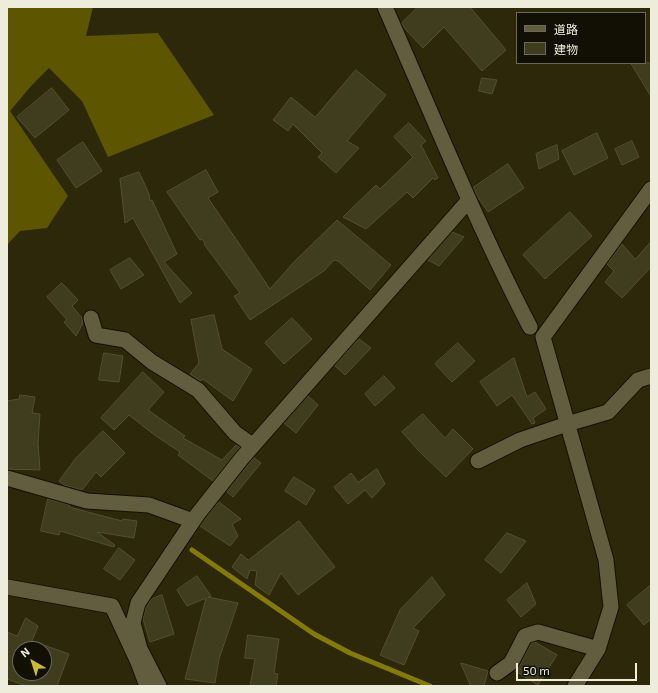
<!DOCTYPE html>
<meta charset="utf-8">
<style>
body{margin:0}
#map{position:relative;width:658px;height:693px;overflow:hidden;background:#2c2809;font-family:"Exo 2","Noto Sans JP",sans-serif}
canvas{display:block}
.frame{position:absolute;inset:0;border:8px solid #eeecdb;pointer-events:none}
.legend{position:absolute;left:516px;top:12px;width:130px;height:52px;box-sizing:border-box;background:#121005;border:1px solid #6a685b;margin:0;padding:5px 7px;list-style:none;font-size:12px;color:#eeecdb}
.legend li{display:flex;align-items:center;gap:8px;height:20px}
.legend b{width:20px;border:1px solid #6a685b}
.north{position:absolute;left:12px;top:641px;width:40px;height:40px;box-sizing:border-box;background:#121005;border:1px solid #6a685b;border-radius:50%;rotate:321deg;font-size:11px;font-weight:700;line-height:16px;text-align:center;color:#eeecdb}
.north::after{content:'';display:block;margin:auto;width:14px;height:18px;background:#c9ba3a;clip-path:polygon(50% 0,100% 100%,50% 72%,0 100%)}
.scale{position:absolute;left:516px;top:663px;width:121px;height:18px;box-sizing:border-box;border:2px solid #eeecdb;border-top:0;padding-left:5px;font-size:12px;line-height:14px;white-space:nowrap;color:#eeecdb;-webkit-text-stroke:3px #121005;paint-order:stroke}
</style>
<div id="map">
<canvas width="658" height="693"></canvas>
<div class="frame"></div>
<ul class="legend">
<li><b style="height:5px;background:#615d3e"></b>道路</li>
<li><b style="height:11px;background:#403c1e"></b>建物</li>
</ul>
<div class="north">N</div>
<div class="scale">50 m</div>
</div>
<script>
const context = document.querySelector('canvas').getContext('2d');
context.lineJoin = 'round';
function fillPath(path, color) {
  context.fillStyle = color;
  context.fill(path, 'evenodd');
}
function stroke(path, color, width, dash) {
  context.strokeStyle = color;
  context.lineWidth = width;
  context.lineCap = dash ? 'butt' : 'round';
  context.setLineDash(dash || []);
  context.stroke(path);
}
const forest = new Path2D(`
 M7 7H93L86 36 158 33 214 115 108 157 82 101 49 68 32 85 10 111 68 196 47 228 20 231 7 245Z`);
const stream = new Path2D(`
 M192 550 314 634 350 653 430 686`);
const building = new Path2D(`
 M418 7H470L506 50 482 71 444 27 423 48 405 29 402 23Z
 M631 63H651V96Z
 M356 70 386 95 347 141 359 148 336 173 318 157 322 153 293 124 288 131 273 120 291 97 315 117Z
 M482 78 497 80 492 94 479 91Z
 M52 88 69 110 35 138 17 117Z
 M409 123 426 141 421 145 438 178 435 180 433 178 413 198 407 192 366 229 343 217 376 185 380 189 413 157 394 137Z
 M597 133 608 158 574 175 562 151Z
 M632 141 639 157 622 165 615 149Z
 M83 142 102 171 76 188 57 160Z
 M557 145 559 159 539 169 536 154Z
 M508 164 524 188 488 212 477 196 473 188Z
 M206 170 218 192 208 198 270 289 295 261 337 220 391 265 370 290 338 261 334 260 324 271 250 320 234 296 240 293 204 244 205 243 202 239 200 240 167 192Z
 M139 172 149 194 150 201 152 200 177 254 164 262 192 293 180 303 133 218 125 223 120 179Z
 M570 212 592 236 545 279 523 255Z
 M452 232 464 237 439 266 428 260Z
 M651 242V267L622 298 605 282 614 271 607 264 622 244 635 259Z
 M130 258 144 275 121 289 110 270Z
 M62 283 78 300 72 306 82 318 83 323 76 336 64 322 67 320 47 297Z
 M214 315 222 349 252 369 233 401 203 379 201 381 190 374 199 363 191 320Z
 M292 318 312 339 284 364 265 343Z
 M359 339 371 348 345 375 335 366Z
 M458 343 475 361 452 382 435 364Z
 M104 353 123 356 119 382 99 380Z
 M514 358 527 397 535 392 546 409 533 418 535 423 532 424 512 395 497 406 480 382Z
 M143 372 164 392 148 410 185 436 183 438 222 460 236 445 240 447 213 481 178 455 180 452 156 436 129 415 114 430 101 418Z
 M384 376 395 388 375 406 365 394Z
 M20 395 35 397 32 413 40 414 38 443 40 470 7 469V401L19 399Z
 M308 396 318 405 296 433 284 423Z
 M423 414 445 438 453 429 473 449 446 477 418 450 402 432Z
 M103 431 125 453 101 477 96 472 82 490 64 485 59 481 76 458Z
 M254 458 261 463 233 497 227 492Z
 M377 469 385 484 372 498 365 490 348 504 334 487 351 473 358 482Z
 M294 477 315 490 306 505 285 491Z
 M48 499 70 505 69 507 122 521 123 519 137 521 134 538 97 532 115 545 114 547 60 531 59 535 41 531Z
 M219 502 241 519 232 524 238 536 230 546 200 526Z
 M299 521 335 567 298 595 281 573 269 595 255 585 257 571 250 570 247 579 232 567 241 554 248 560Z
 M507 533 526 541 501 573 485 560Z
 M119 548 135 560 120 580 104 569Z
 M197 576 211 596 208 597 238 603 219 659 215 683 185 679 206 598 187 606 177 590Z
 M432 577 445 595 413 628 419 631 404 665 380 655 400 610Z
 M527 583 536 604 521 617 507 600Z
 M651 585V619L644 625 627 605Z
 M162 595 174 634 150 642 143 619 146 607 152 599Z
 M26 618 38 626 32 641 69 654 57 686H26L7 679V632L17 636ZM20 649H44V673H20Z
 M248 635 279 639 274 673 278 674 276 686H250L255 659 245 658Z
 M535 642 557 655 538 685 515 671 519 667 531 643Z
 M461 663 488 671 484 686H471Z`);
const minor = new Path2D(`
 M385 7C432 114 476 223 530 327
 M91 318 96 335 125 340 152 362 198 390 235 433 252 445
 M478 461 520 440 567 424 608 412 638 380 651 376
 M7 478 87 501 149 505 193 521
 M7 587 112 606 138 662 147 686
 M497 673 511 663 525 636 538 632 598 649
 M159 686 140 649 133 623 138 603 197 515 242 458 469 200
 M575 686 598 649 611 607 606 560 543 337 651 189`);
fillPath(forest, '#5d5500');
stroke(stream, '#84790b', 5);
fillPath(building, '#403c1e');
stroke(building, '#535031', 1);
stroke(minor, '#131000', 17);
stroke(minor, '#615d3e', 15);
</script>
